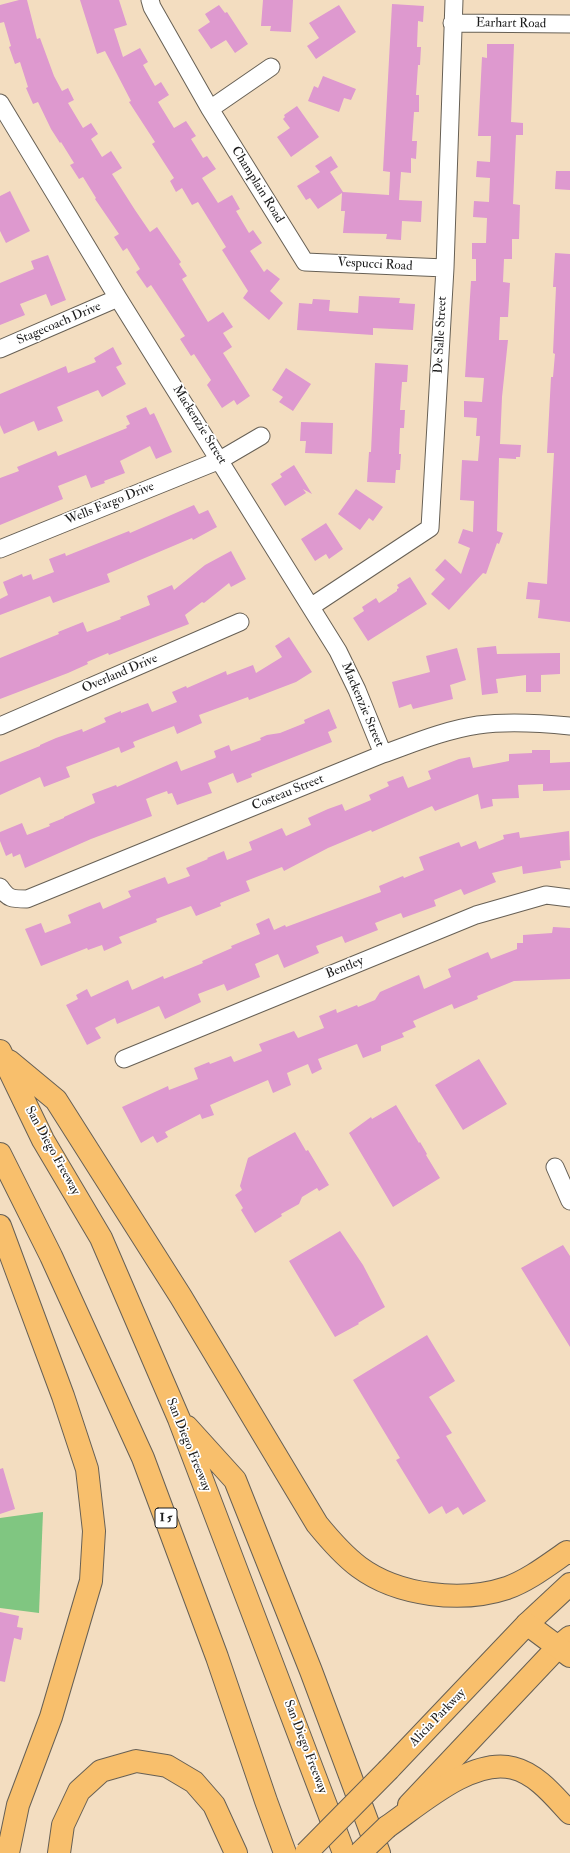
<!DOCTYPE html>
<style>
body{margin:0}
canvas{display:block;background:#f3ddc0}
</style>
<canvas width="570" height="1853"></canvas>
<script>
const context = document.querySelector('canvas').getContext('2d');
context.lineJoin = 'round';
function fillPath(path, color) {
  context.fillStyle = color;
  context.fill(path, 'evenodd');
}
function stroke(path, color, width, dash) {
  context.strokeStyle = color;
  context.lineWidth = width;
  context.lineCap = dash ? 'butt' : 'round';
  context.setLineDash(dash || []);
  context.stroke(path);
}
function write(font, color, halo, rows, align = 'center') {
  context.font = font + ' "IM FELL Double Pica",serif';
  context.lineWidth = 3.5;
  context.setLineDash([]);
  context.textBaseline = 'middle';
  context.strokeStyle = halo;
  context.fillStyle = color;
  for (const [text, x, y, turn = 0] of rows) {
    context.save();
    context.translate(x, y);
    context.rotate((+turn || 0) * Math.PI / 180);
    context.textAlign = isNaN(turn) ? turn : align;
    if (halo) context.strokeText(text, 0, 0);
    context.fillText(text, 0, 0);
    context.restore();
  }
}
const green = new Path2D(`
 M43 1512 39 1613 0 1608V1518Z`);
const building = new Path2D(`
 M19 0H27L37 39 40 38 54 76 62 91 68 88 74 100 68 103 83 128 91 123 98 134 91 139 102 157 111 151 122 168 112 174 135 210 150 232 157 227 181 262 179 264 187 276 182 279 208 322 223 312 233 327 223 333 232 347 223 353 250 396 237 405 234 400 222 408 207 385 211 380 194 354 191 356 180 339 185 336 151 285 147 288 136 272 140 269 127 248 123 251 114 237 119 234 95 199 96 198 83 177 79 179 70 165 74 163 61 142 60 143 51 129 38 102 33 104 26 88 28 87 20 62 15 64 9 47 11 46 4 22 0 23V5Z
 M80 0H119L127 25 114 29 123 57 140 48 148 62 143 65 155 86 161 82 169 95 158 102 174 128 186 121 196 136 191 139 203 158 207 156 216 169 202 178 218 203 232 195 240 209 236 211 249 233 253 230 262 243 250 251 264 272 267 269 280 279 270 291 283 303 269 320 243 298 248 291 222 250 226 247 198 202 192 205 182 188 176 192 170 181 174 178 152 144 155 142 129 102 131 101 105 51 97 54Z
 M263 0H293L291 32 270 31 271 26H261Z
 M392 4 424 6 423 22 418 21 417 47H421L420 65H418L416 95H419V112H414L412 141H417L416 159 411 158V173L401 172 399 200 422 201 421 222 402 221 401 240 386 239 387 234 343 233 345 211H341L342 193 318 209 310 198 306 200 297 186 320 172 315 166 331 156 338 167 330 172 343 192 389 195 390 172 383 171Z
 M219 5 225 13 227 12 248 44 235 53 226 40 211 49 198 30 210 22 205 14Z
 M339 5 356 32 316 59 307 46 319 38 309 23Z
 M487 44H514L511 122 523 123V135H516L513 204 520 205 519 239H512V259H504L503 282 510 283 508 317H500L499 340H508L502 397 500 444 521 445 520 457H516V459L499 458 497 531 503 533 499 544 497 543 486 574 483 573 449 610 431 594 445 579 435 570 445 559 461 574 470 548 458 543 463 529 473 532 474 501 460 500 462 460 478 461 480 436H476L477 418 464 417V401L482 402 484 378 465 377 471 281H476V259H472V243H486L487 218 473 217 474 201 489 202 490 178 476 177 477 161 490 162 491 136H478L482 57 487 58Z
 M323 76 356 89 351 100 344 98 339 112 308 101 314 86 318 88Z
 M297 106 319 137 291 157 277 137 290 128 283 119 285 117 284 115Z
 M556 171H570V190L555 189Z
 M10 191 30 231 6 243 0 231V196Z
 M555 253 570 254V622L538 618 540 600 526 599 528 582 547 584 554 453H547L551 377H553L555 354 553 353 556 287H553Z
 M48 255 66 300 51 306 46 294 20 304 25 315 0 325V283L34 269 31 261Z
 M359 296 400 298 399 303 415 304 413 330 373 328V335L297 330 299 303 312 304 313 299 330 300 329 311 358 313Z
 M113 347 122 364 116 367 126 384 102 397 98 390 57 407 63 421 38 431 34 421 4 434 0 425V394L66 366 68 373 96 362 94 358Z
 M375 363 408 365 407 382H402L400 410H405L404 428H400L399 454H401L400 470H396L395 483 367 482 369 452H371Z
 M286 368 311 384 293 411 279 402 283 397 272 390Z
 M146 407 150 415 154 413 172 452 156 459 150 446 120 461 125 473 104 481 105 483 91 488 86 475 58 486 63 499 0 525V478L19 471 17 467 56 451 58 456 127 428 126 426 130 424 126 416Z
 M301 422 333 423 332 454 305 453 306 441H300Z
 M294 465 312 494 303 489 306 493 285 506 271 484 282 477 280 474Z
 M356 489 383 507 373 521 369 518 360 530 338 514Z
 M194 505 199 514 208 510 217 527 193 540 192 538 107 574 110 582 53 603 50 596 0 615V599L8 595 3 582 22 574 23 577 31 574 33 580 54 572 49 559 65 553 66 556 129 531 130 533Z
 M326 523 343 549 329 559 326 554 315 561 301 539Z
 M231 551 246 579 231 587 229 583 204 603 202 602 185 615 189 624 109 655 108 653 87 662 88 664 68 673 0 699V658L59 634 58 632 83 622 87 632 121 619 120 617 150 605 147 596 172 585 174 590 205 565Z
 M410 577 427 604 368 641 353 618 364 611 362 607 376 598 379 603 397 591V589L399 588 397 585Z
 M289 637 312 672 296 682 249 700 248 697 199 715 202 723 177 734 174 726 133 742 135 747 121 753 119 747 66 767 70 777 44 787 40 777 0 795V762L40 746V745L56 738 82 729 83 732 106 722 104 718 121 711V713L148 703 152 712 177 702 172 692 186 686 187 688 226 671 227 675 253 665 256 673 282 657 275 646Z
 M496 646 497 654 560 653V674L541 675V692H526V675L496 679 498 693 482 695 477 648Z
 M457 648 466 680 450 685 453 699 413 709 411 704 399 708 392 682 430 672 426 656Z
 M329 709 337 728 328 732 332 742 251 774 252 777 237 783 233 773 208 783 212 793 177 805 172 793 168 794 167 791 156 795 146 799 152 816 91 839 25 868 20 854 13 857 12 853 6 856 0 841V832L22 823 27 835 50 826 49 824 64 818V817L95 803 92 794 116 785 117 787 177 761 181 771 215 758 216 757 214 751 229 745 231 751 261 740 260 738 267 735 280 733 305 723 304 720Z
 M532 750H550V763L570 762V790L543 791V784L518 785 519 798 492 799 493 806 481 809 478 794 435 811 432 806 372 832 371 830 328 848 284 871 282 867 246 881 250 891 220 903 221 906 196 916 191 906 156 919 157 922 119 937 122 943 104 951 102 945 88 950 87 948 41 966 25 929 41 923 45 933 71 923 68 915 87 907 100 902 103 909 131 897 128 891 165 877 168 884 190 876 186 868 208 859 207 858 224 851 227 860 252 850 249 842 282 828 286 836 311 825 308 818 328 809 342 804 345 811 371 800 369 795 389 786 387 782 403 776 408 788 431 779 428 771 459 759 470 757 473 768 509 761V754L532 753Z
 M569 831 570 860 560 861 561 868 523 874 522 866 492 873 496 882 464 895 461 889 434 900 436 906 403 918 401 913 375 923 378 930 345 943 342 936 316 946 319 953 284 968 278 954 255 964 260 977 227 991 224 984 198 994 201 1002 165 1019 159 1006 117 1024 115 1018 95 1028 101 1038 87 1045 66 1005 78 999 76 995 87 989 91 997 128 980 132 990 163 976 164 979 203 963 202 961 232 948 231 946 260 934 256 924 269 918 274 930 285 925 286 927 381 892 379 886 403 876 404 878 424 870 419 857 459 842 461 847 476 841 479 849 504 839 503 835 519 832 520 838Z
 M553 927 570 928V979L514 981 477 996 478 999 454 1009 452 1004 413 1021 416 1027 402 1033 404 1037 381 1046V1051L363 1058 357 1044 318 1059 322 1069 312 1074 308 1064 287 1073 291 1085 273 1093 268 1080 210 1105 214 1115 202 1119 200 1114 165 1132 168 1137 157 1143 153 1136 141 1143 122 1107 168 1086 169 1090 198 1079 194 1068 209 1062 210 1064 231 1056 234 1062 262 1051 259 1044 294 1031 298 1038 324 1028 319 1016 336 1009 337 1013 357 1005 358 1007 375 1000 380 992 419 975 424 989 451 977 448 969 488 952 491 959 517 949V943H523V935L552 933Z
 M479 1059 507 1104 463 1130 435 1085Z
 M396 1105 419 1143 420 1142 427 1154 426 1155 440 1178 393 1207 349 1133 371 1117 372 1119Z
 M295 1132 306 1151 308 1150 329 1185 319 1191 317 1188 302 1197 299 1204 281 1214 282 1216 255 1233 241 1210 243 1208 235 1195 242 1190 240 1186 248 1158Z
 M340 1231 363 1265 385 1307 358 1323 359 1324 335 1337 289 1261Z
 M563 1245 570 1256V1347L521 1268Z
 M427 1335 455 1381 429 1397 452 1433 446 1436 486 1501 463 1515 458 1507 446 1514 442 1506 429 1514 396 1460 400 1458 353 1380Z
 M3 1468 15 1509 0 1514V1469Z
 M0 1612 19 1616 17 1627 23 1628 21 1640 14 1638 5 1682 0 1681Z`);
const minor = new Path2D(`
 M150 0 152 7 210 109 305 262 445 268
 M452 23 570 24
 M0 103 118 298 338 651 357 690 383 754
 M210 109 271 67
 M0 349 118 298
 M0 549 220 460 261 436
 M312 606 430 528 445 268 454 0
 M0 726 240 622
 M0 887C8 899 12 899 27 899L383 754C414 743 445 730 478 725 508 721 540 723 570 726
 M124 1059 476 915 546 895 570 898
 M555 1167 570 1201`);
const major = new Path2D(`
 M389 1769 527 1624 570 1584
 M409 1805 558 1647 570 1637`);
const highway = new Path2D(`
 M0 1051 43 1140 101 1238 179 1419 344 1853
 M9 1061 56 1100 181 1297 317 1524C330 1540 343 1555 359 1567 398 1596 462 1603 507 1588 529 1580 548 1565 567 1552L570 1553
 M0 1154 51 1256 143 1458 217 1657 266 1801 285 1853
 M0 1226 63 1396 87 1469 94 1531 91 1581 51 1717 18 1805 8 1853
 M187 1427 235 1480 311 1671 379 1853
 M527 1624 570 1656
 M387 1827C419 1805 472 1757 513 1768 537 1774 554 1796 570 1813
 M59 1853 63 1825 79 1791 101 1771 136 1761 167 1766 194 1782 214 1805 236 1853`);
const majorBridge = new Path2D(`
 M306 1853 389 1769
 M360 1853 387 1827`);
const shields = [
 [166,1518,22]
];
const shieldNames = [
 ["I 5",166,1518]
];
const streetNames = [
 ["Earhart Road",511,24,1],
 ["Champlain Road",257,185,58],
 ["Vespucci Road",375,265,3],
 ["Stagecoach Drive",59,324,-23],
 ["De Salle Street",441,335,-87],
 ["Mackenzie Street",199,425,58],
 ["Wells Fargo Drive",110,504,-22],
 ["Overland Drive",120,674,-23],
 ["Mackenzie Street",362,705,67],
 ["Costeau Street",288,793,-22],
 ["Bentley",345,968,-22],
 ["San Diego Freeway",52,1151,61],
 ["San Diego Freeway",188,1445,68],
 ["Alicia Parkway",438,1718,-46],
 ["San Diego Freeway",305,1747,69]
];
fillPath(green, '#80c681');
fillPath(building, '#de99cf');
stroke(minor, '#676055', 19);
stroke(major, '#676055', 24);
stroke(highway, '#676055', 24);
stroke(minor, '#fff', 17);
stroke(major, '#f8bf6c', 22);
stroke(highway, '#f8bf6c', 22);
stroke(majorBridge, '#676055', 24, []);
stroke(majorBridge, '#f8bf6c', 22);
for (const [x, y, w] of shields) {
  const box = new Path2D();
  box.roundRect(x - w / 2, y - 10, w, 20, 3);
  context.fillStyle = '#fff';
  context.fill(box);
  stroke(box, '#1c1c1c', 1);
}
write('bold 12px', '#1c1c1c', null, shieldNames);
write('13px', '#1c1c1c', '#fff', streetNames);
</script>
